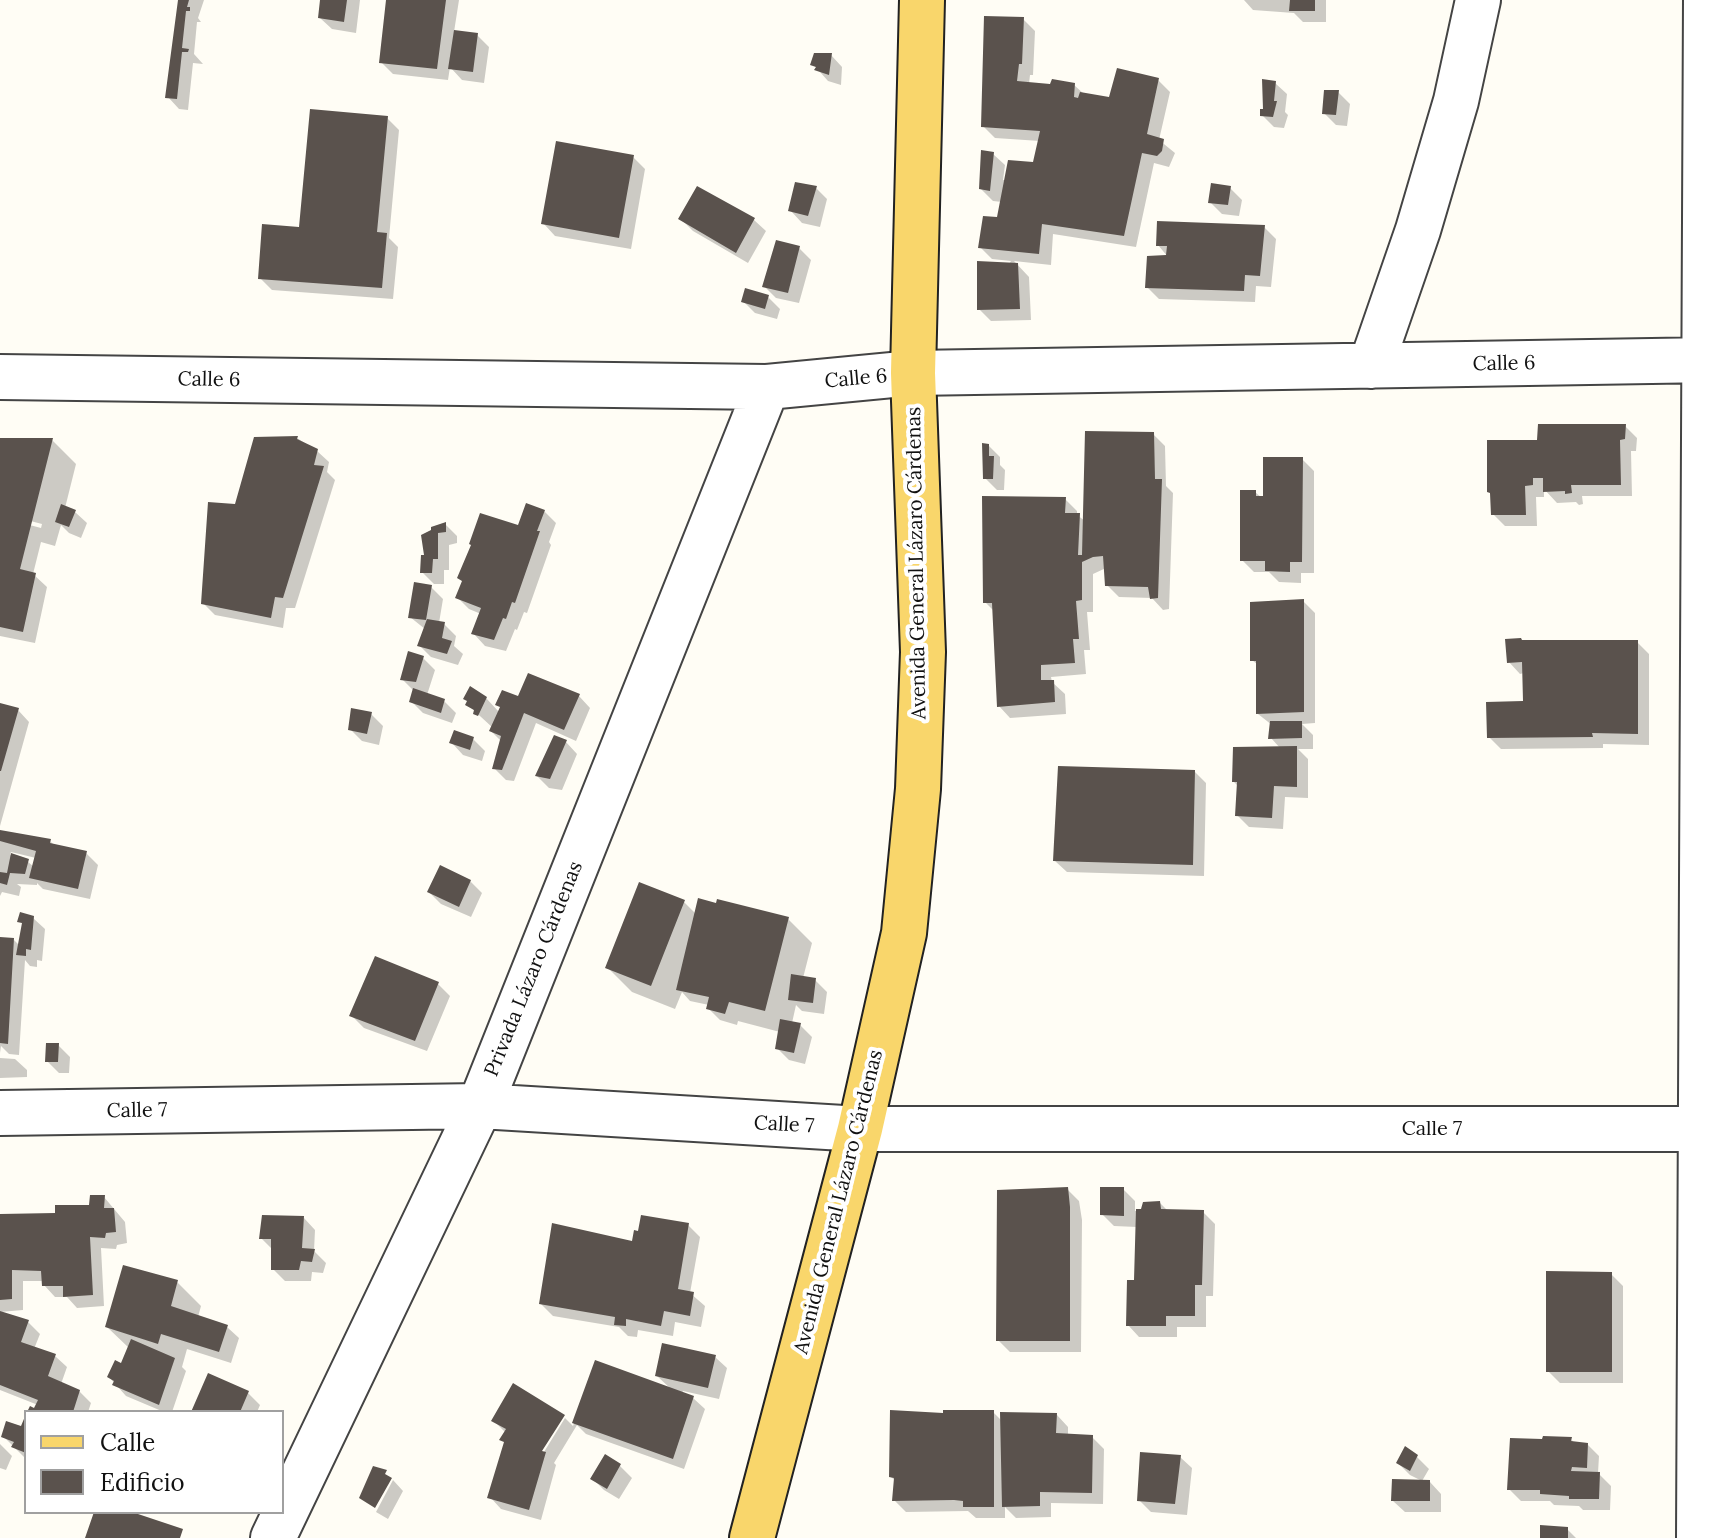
<!DOCTYPE html>
<meta charset="utf-8">
<style>
body{margin:0}
#map{position:relative;width:1713px;height:1538px;overflow:hidden;background:#fffdf5;font-family:Lora,serif}
canvas{display:block}
.legend{position:absolute;left:24px;top:1410px;width:260px;height:104px;box-sizing:border-box;background:#fff;border:2px solid #a0a0a0;margin:0;padding:10px 14px;list-style:none;font-size:24px;color:#111}
.legend li{display:flex;align-items:center;gap:16px;height:40px}
.legend b{width:40px;border:2px solid #a0a0a0}
</style>
<div id="map">
<canvas width="1713" height="1538"></canvas>
<ul class="legend">
<li><b style="height:10px;background:#f9d66b"></b>Calle</li>
<li><b style="height:22px;background:#5a524d"></b>Edificio</li>
</ul>
</div>
<script>
const context = document.querySelector('canvas').getContext('2d');
context.lineJoin = 'round';
function fillPath(path, color) {
  context.fillStyle = color;
  context.fill(path, 'evenodd');
}
function stroke(path, color, width, dash) {
  context.strokeStyle = color;
  context.lineWidth = width;
  context.lineCap = dash ? 'butt' : 'round';
  context.setLineDash(dash || []);
  context.stroke(path);
}
function write(font, color, halo, rows, align = 'center') {
  context.font = font + ' Lora,serif';
  context.lineWidth = 8;
  context.setLineDash([]);
  context.textBaseline = 'middle';
  context.strokeStyle = halo;
  context.fillStyle = color;
  for (const [text, x, y, turn = 0] of rows) {
    context.save();
    context.translate(x, y);
    context.rotate((+turn || 0) * Math.PI / 180);
    context.textAlign = isNaN(turn) ? turn : align;
    if (halo) context.strokeText(text, 0, 0);
    context.fillText(text, 0, 0);
    context.restore();
  }
}
const shadow = new Path2D(`
 M180 0H204L198 18 201 22H197L194 54 203 64 193 63 188 110 179 109 168 97Z
 M322 0H360L356 33 332 29 320 18Z
 M388 0H459L454 32 477 35 489 47 484 83 462 80 450 67 448 80 393 74 381 62Z
 M1244 0H1326V22H1303L1294 13 1253 10Z
 M1023 19 1035 31 1033 75H1030L1029 84 1074 85 1084 94 1110 99 1158 80 1170 92 1159 140 1175 153 1169 167 1154 163 1136 247 1053 234 1051 265 1014 261 1029 277 1031 320 991 321 979 309 1011 261 992 259 980 247 998 220 1002 202 993 201 981 189 993 154 1005 165 1003 180H1006L1035 164 1040 141 995 138 983 126Z
 M831 55 842 67 841 85 828 81 813 64Z
 M1275 83 1287 94 1285 112 1288 115 1284 128 1274 127 1262 115Z
 M1338 92 1350 104 1347 126 1336 125 1324 113Z
 M387 118 399 130 389 238 398 247 393 299 272 290 260 278Z
 M633 157 645 169 631 249 555 236 544 224Z
 M816 188 827 199 820 227 802 223 791 211Z
 M1230 188 1242 200 1239 216 1222 214 1210 202Z
 M697 189 754 220 766 231 748 263 693 231 681 219Z
 M1264 227 1276 239 1271 287 1256 286 1255 302 1159 299 1147 287 1168 257 1158 245Z
 M799 248 811 260 799 303 776 298 765 287Z
 M768 297 780 309 777 319 755 313 743 301Z
 M1625 426 1637 438 1636 451H1631L1632 496H1582L1583 504 1579 505 1576 502 1557 503 1544 489V497H1536L1537 526H1505L1493 514 1539 442Z
 M1153 434 1165 446 1166 486 1173 493 1169 609 1163 610 1152 598 1119 597 1107 585 1106 568 1093 574V612H1087L1090 650H1084L1086 674 1051 677 1052 682 1065 694 1066 714 1010 718 999 706 994 611 985 602 1065 499 1077 511V515L1085 521Z
 M297 438 317 451 329 462 327 472 335 480 295 608H286L283 628 215 615 203 603Z
 M0 440H52L76 464 65 508 75 512 87 523 81 538 69 533 61 525 55 546 41 542 33 574 47 587 35 643 0 636ZM11 516 42 524 41 528 11 520Z
 M989 446 1000 457V465L1005 470 1004 490H997L985 478Z
 M1302 459 1314 471V573H1301V583L1279 582 1269 572H1254L1242 560 1255 492 1262 498Z
 M544 511 556 523 549 542 551 545 527 613 524 612 517 630 515 629 506 651 485 646 474 634 481 614 469 609 457 597 519 527Z
 M445 524 457 536V543L449 545V570H444V584H434L422 572 426 557 424 536Z
 M431 587 443 599 439 623 444 624 456 636 454 646 463 654 458 665 431 657 419 645 425 629 410 617Z
 M1303 601 1315 613V723L1302 724 1313 735V749H1298L1308 759V798L1285 797 1283 829 1249 827 1237 815 1239 787 1234 782 1280 748 1271 738 1272 725 1258 714V665L1252 660Z
 M1637 642 1649 654V745L1603 744V748L1501 749 1489 737 1525 703 1524 673 1520 674 1509 662Z
 M423 658 435 670 427 695 444 701 456 713 452 723 423 713 411 701 414 691 402 679Z
 M579 696 590 708 576 741 536 723 514 781 506 780 494 768 501 741 491 731 493 728 468 705 486 698 499 712 519 699Z
 M0 705 18 710 29 722 0 826Z
 M371 714 383 726 379 745 362 741 350 729Z
 M473 739 485 751 482 761 463 755 452 743Z
 M566 742 577 754 562 790 549 788 537 776Z
 M1195 772 1206 783 1204 876 1067 872 1055 861Z
 M0 832 50 841 56 847 86 853 98 865 90 899 43 889 37 883V885L17 884 21 887 19 896 2 892 0 896ZM11 852 36 858 34 867 27 861 10 855Z
 M470 881 482 893 471 917 441 904 429 892Z
 M684 902 696 914 788 919 812 943 803 978 815 980 827 992 824 1014 802 1011 796 1005 792 1023 800 1025 812 1037 805 1064 789 1060 777 1048 780 1032 738 1021 737 1025 720 1020 708 1008 709 1005 690 1001 682 992 675 1009 632 992 608 968Z
 M33 918 45 929 42 961 37 960V967L30 966 25 960 19 1055 9 1054 1 1046 0 1053V961L14 940 20 946 24 925 20 921Z
 M376 958 438 984 450 996 427 1051 364 1028 352 1016Z
 M58 1045 70 1057 69 1073H59L47 1061Z
 M0 1058 15 1059 27 1070V1077L0 1078Z
 M1067 1189 1079 1201 1082 1220 1081 1352H1010L998 1340Z
 M1123 1189 1135 1201V1211H1143L1160 1203 1168 1211 1203 1212 1215 1224 1213 1296H1206V1327H1177V1337H1139L1128 1325 1136 1283 1137 1227 1114 1226 1102 1214Z
 M104 1197 125 1222 127 1243 117 1245 116 1249 101 1248 104 1306 77 1308 67 1297H55L44 1285 43 1281H23V1310L0 1312V1215H57L91 1207Z
 M304 1218 315 1230 314 1251 326 1263 323 1273 312 1272 311 1281H285L273 1269V1250L261 1238Z
 M688 1225 700 1237 690 1293 705 1306 701 1327 675 1322 673 1336 638 1330 637 1337 628 1336 619 1327 553 1316 541 1304 633 1243Z
 M1611 1274 1623 1286V1383H1560L1548 1371Z
 M177 1282 201 1306 198 1317 227 1327 239 1338 231 1363 187 1349 182 1367 186 1371 172 1412H164L126 1396 109 1377 122 1366 129 1348 107 1327Z
 M0 1313 28 1322 40 1334 34 1349 55 1356 67 1367 61 1384 79 1391 91 1403 88 1412H29L35 1411 38 1405 0 1390Z
 M715 1357 727 1368 719 1399 683 1391 682 1393 693 1398 705 1409 684 1469 586 1434 577 1425 554 1463 556 1465 541 1520 501 1509 490 1497 505 1443 506 1433 493 1420 514 1386 535 1458 539 1460 565 1418 573 1426 596 1362 671 1389 657 1376Z
 M248 1393 260 1405 257 1412H195Z
 M993 1412 1002 1421 1057 1415 1068 1427V1436L1092 1437 1104 1449 1103 1504 1051 1503V1517L1016 1518 1005 1507V1518H976L968 1511 906 1512 894 1500 896 1481 891 1477 945 1415Z
 M26 1419V1459L3 1436 22 1429Z
 M1571 1439 1575 1444 1588 1445 1599 1456 1598 1473 1611 1486 1610 1510H1583L1579 1506 1554 1505 1550 1501H1521L1509 1489Z
 M0 1444 12 1456 6 1470 0 1468Z
 M605 1457 620 1466 632 1478 619 1499 604 1490 592 1478Z
 M1180 1457 1192 1468 1187 1515 1151 1512 1139 1500Z
 M1417 1457 1429 1469 1422 1481 1410 1475 1398 1463Z
 M393 1480 403 1491 388 1519 376 1512Z
 M1430 1482 1441 1494V1512H1405L1393 1501Z
 M1567 1529 1576 1538H1542Z`);
const building = new Path2D(`
 M178 0H189L187 7H190V11H186L182 48 189 49 188 52H182L177 99 165 98Z
 M320 0H347L344 22 318 18Z
 M386 0H446L437 69 379 63Z
 M1290 0H1315V11H1289Z
 M984 16 1024 17 1022 64H1019L1017 81 1050 84 1052 79 1075 83 1074 97 1078 98 1080 92 1109 97 1117 68 1159 78 1147 134 1164 139 1162 151 1157 156 1142 153 1124 236 1042 224 1039 254 978 248 983 216 997 217 1008 160 1033 162 1040 131 981 127Z
 M454 30 478 33 473 72 448 69Z
 M814 53H832L829 75 814 70 816 67 810 65Z
 M1262 79 1276 81 1274 101H1277L1273 117 1260 116V109H1263Z
 M1324 90H1339L1336 115 1322 114Z
 M310 109 388 116 377 232 387 233 382 288 258 279 262 224 299 227Z
 M556 141 634 155 619 238 541 224Z
 M981 150 994 152 990 191 979 189Z
 M795 182 817 186 808 216 788 211Z
 M1211 183 1231 186 1228 205 1208 203Z
 M697 186 755 218 736 253 678 219Z
 M1157 221 1265 225 1260 276 1245 275 1244 291 1145 288 1147 256 1166 255 1167 246H1156Z
 M776 240 800 246 788 293 762 287Z
 M977 261 1018 263 1020 309 977 310Z
 M745 288 769 295 765 309 741 302Z
 M1538 424H1626L1625 439 1620 440 1621 485H1571L1572 493 1565 494V491L1543 492V478H1533V485L1525 486 1526 515H1491L1490 493 1487 492V440H1537Z
 M1085 431 1154 432 1155 479H1162L1158 598 1150 599 1148 587 1105 586 1103 556 1093 557 1082 562V600L1076 601 1079 639H1073L1075 663 1041 665V680H1054L1055 702 997 707 992 603H983L982 496 1066 497 1065 513H1080L1078 555H1082Z
 M298 436 297 439 318 449 314 465 324 466 283 598 275 597 271 618 201 604 208 502 235 504 254 437Z
 M0 438H53L20 569 36 573 23 632 0 627Z
 M982 443 989 444V456H994L993 479H983Z
 M1263 457H1303L1302 562H1290V572L1265 571V561H1240V490H1256V496H1263Z
 M526 503 545 510 537 531H540L515 603 512 602 506 619 503 618 494 640 471 634 481 608 455 598 462 581 457 578 471 545 469 544 480 513 518 525Z
 M61 504 76 510 69 527 55 522Z
 M446 522V532L438 533V559H433L432 573H420L421 555H424L421 535 431 530V527Z
 M414 582 432 585 426 620 408 618Z
 M1304 599V712L1256 714V661H1250V602Z
 M427 619 445 622 442 638 452 641 447 654 417 646Z
 M1521 638 1522 640H1638V734L1592 733 1593 737 1487 738 1486 702 1523 701 1522 662 1507 663 1505 639Z
 M408 651 424 656 416 682 400 680Z
 M528 673 580 694 564 730 524 713 502 770 492 769 501 736 489 731 500 707 495 705 502 690 518 696Z
 M470 686 487 697 478 716 473 714 474 710 465 705 467 701 463 699Z
 M413 688 445 699 441 713 409 702Z
 M0 703 19 708 1 771H0Z
 M351 708 372 712 367 734 348 730Z
 M1270 721H1302V738L1268 739Z
 M454 730 474 737 470 750 449 743Z
 M554 735 567 740 550 779 535 776Z
 M1297 746V787L1274 786 1272 818 1235 816 1237 782H1232L1233 747Z
 M1058 766 1195 770 1193 865 1053 861Z
 M0 830 51 839 50 843 87 851 78 889 29 878 36 851 0 841Z
 M11 853 29 859 25 874 10 873 7 885 0 883V872L7 873Z
 M440 865 471 880 459 907 427 892Z
 M639 882 685 900 651 986 605 968Z
 M698 898 716 903 717 899 789 917 765 1011 729 1002 725 1014 706 1009 709 997 676 990Z
 M20 912 34 916 31 950 26 949V956L16 955 22 923 17 922Z
 M0 937 14 938 8 1044 0 1043Z
 M375 956 439 982 415 1041 349 1016Z
 M791 974 816 978 813 1003 788 1000Z
 M780 1019 801 1023 794 1053 775 1049Z
 M46 1043H59L58 1062H45Z
 M1068 1187 1070 1207V1341H996L997 1190Z
 M1100 1187H1124V1216L1100 1215Z
 M90 1195H105L104 1208H114L116 1232 106 1233 105 1238 90 1237 93 1295 63 1297V1286H42L41 1271 12 1270V1299L0 1300V1214L55 1213V1205H89Z
 M1160 1201 1161 1209 1204 1210 1202 1285H1195V1316H1166V1326H1126L1127 1280H1134L1136 1209H1141L1143 1202Z
 M262 1215 304 1216 302 1248 315 1249 312 1262 301 1261 299 1270H271V1239H259Z
 M641 1215 689 1223 678 1289 694 1292 690 1316 664 1311 661 1326 626 1319V1326L614 1325 615 1317 539 1304 552 1223 632 1241 634 1230 638 1231Z
 M123 1265 178 1280 171 1306 228 1325 219 1352 161 1334 158 1344 105 1327Z
 M1546 1271 1612 1272V1372H1546Z
 M0 1311 29 1320 21 1342 56 1354 48 1376 80 1390 73 1412H27L30 1406 34 1408 38 1400 0 1385Z
 M131 1339 175 1358 159 1405 112 1385 114 1381 107 1377 115 1360 121 1363Z
 M662 1343 716 1355 708 1388 655 1376Z
 M595 1360 694 1396 673 1459 572 1423Z
 M208 1373 249 1391 240 1412H191Z
 M513 1383 565 1415 542 1451 546 1452 529 1510 487 1498 504 1442 499 1440 506 1429 491 1421Z
 M890 1410 943 1413V1410H994V1507H963V1501L954 1500 892 1501 894 1478 889 1477Z
 M1000 1412 1057 1413 1056 1433 1093 1435 1092 1493 1040 1492V1506L1002 1507Z
 M26 1414V1453L11 1447 14 1442 1 1437 6 1421 21 1426Z
 M1543 1436 1572 1437 1571 1441 1588 1443 1587 1468 1572 1467 1571 1471 1600 1472 1599 1499H1569V1496L1540 1494V1490H1507L1510 1438 1542 1439Z
 M1405 1446 1418 1455 1410 1471 1396 1463Z
 M1140 1452 1181 1455 1175 1504 1137 1501Z
 M605 1454 621 1464 607 1489 590 1479Z
 M373 1466 387 1470 385 1474 392 1478 375 1508 359 1498Z
 M1392 1479 1430 1480V1501H1391Z
 M94 1512H132L183 1529 180 1538H85Z
 M1540 1525 1568 1527V1538H1540Z`);
const minor = new Path2D(`
 M1371 366 1418 230 1456 101 1478 0
 M0 377 767 387 913 373 1713 360
 M0 1113 480 1106 860 1129H1713
 M273 1538 480 1106 767 387
 M1699 1538 1706 0`);
const major = new Path2D(`
 M752 1538 860 1129 904 933 918 789 923 652 913 373 922 0`);
const streetNames = [
 ["Calle 6",1504,364,-1],
 ["Calle 6",856,379,-5],
 ["Calle 6",209,380,1],
 ["Avenida General Lázaro Cárdenas",917,563,-91],
 ["Privada Lázaro Cárdenas",534,969,-68],
 ["Calle 7",137,1111,-1],
 ["Calle 7",784,1125,3],
 ["Calle 7",1432,1129],
 ["Avenida General Lázaro Cárdenas",839,1202,-76]
];
fillPath(shadow, '#0003');
fillPath(building, '#5a524d');
stroke(minor, '#444', 48);
stroke(major, '#222', 48);
stroke(minor, '#fff', 44);
stroke(major, '#f9d66b', 44);
write('20px', '#111', '#fff', streetNames);
</script>
